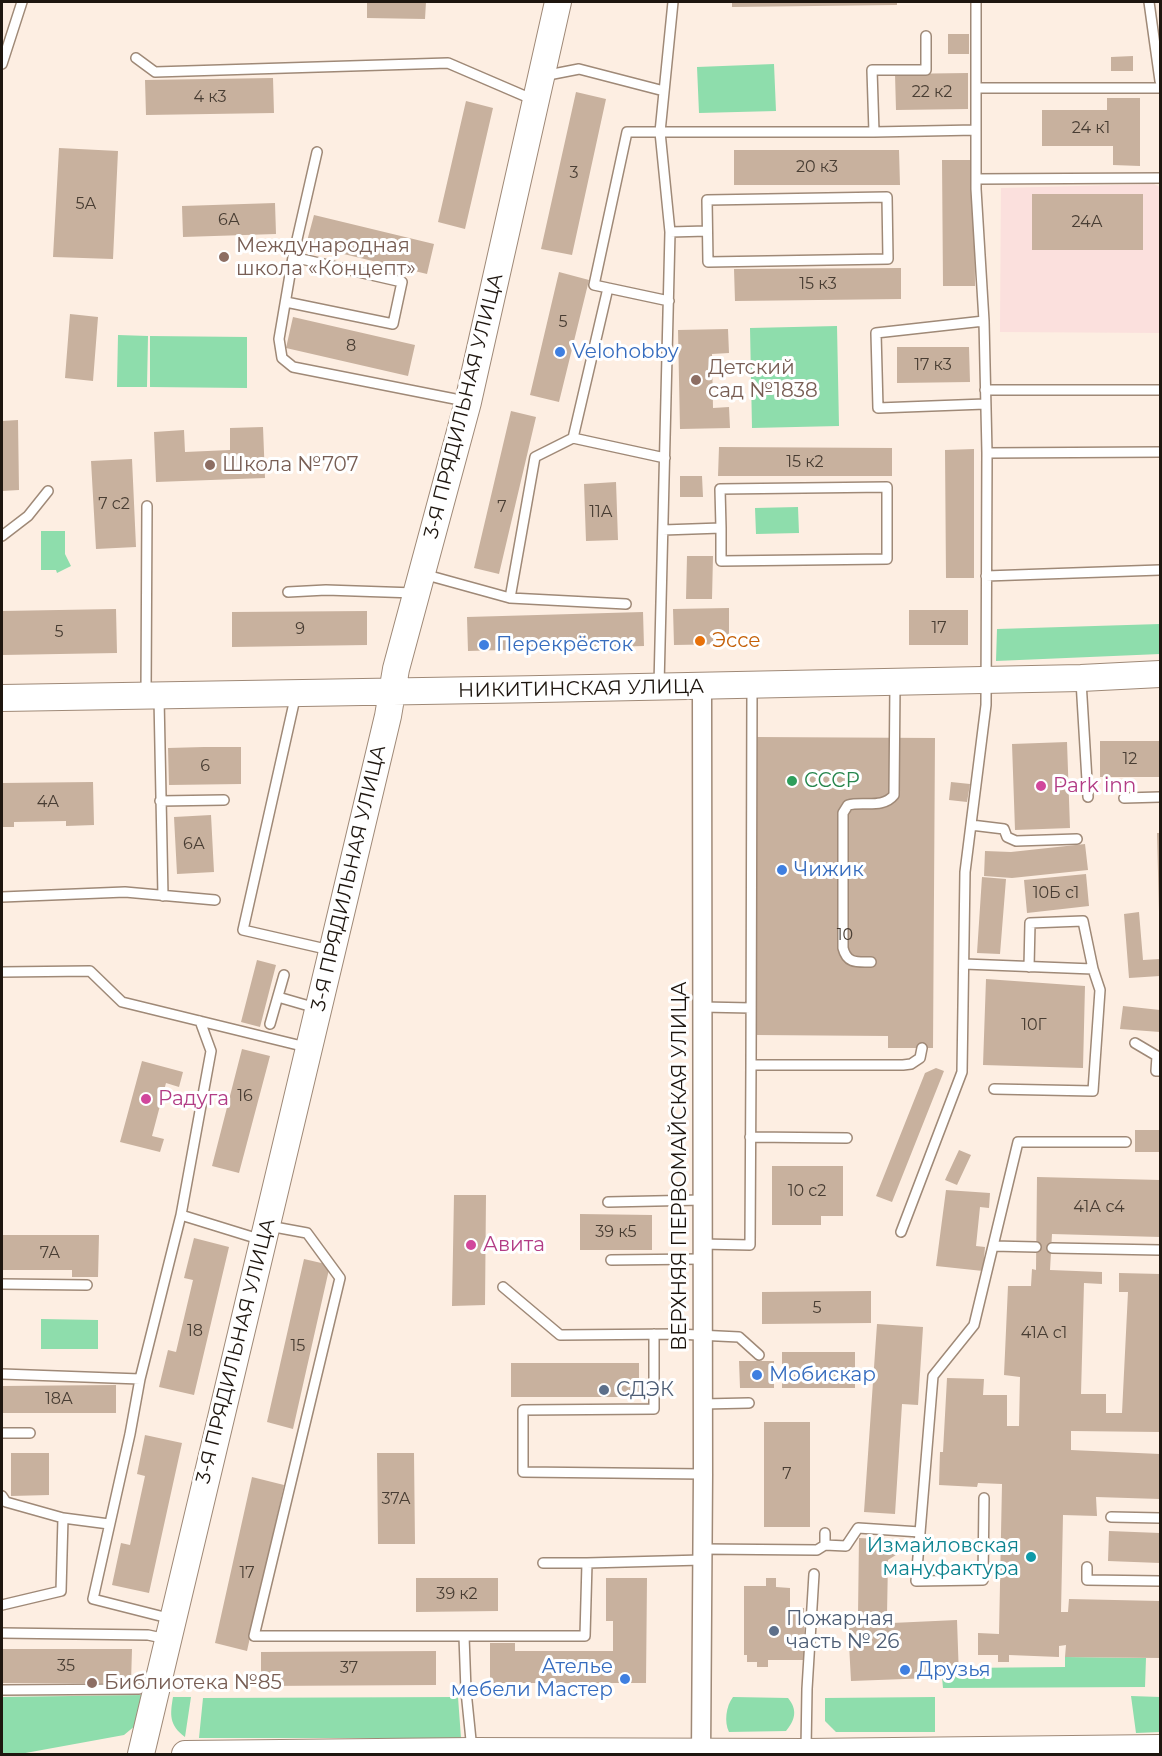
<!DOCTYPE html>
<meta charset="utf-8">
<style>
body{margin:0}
#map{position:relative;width:1162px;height:1756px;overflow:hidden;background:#fdeee2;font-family:Montserrat,sans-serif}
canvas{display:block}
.frame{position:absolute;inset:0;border:3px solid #1e160f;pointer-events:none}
</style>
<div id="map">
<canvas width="1162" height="1756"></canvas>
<div class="frame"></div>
</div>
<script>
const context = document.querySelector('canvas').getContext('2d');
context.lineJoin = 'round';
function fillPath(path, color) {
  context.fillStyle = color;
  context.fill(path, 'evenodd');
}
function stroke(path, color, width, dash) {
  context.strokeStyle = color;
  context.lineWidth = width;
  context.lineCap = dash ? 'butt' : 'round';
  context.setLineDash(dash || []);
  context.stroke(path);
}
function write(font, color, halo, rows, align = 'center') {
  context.font = font + ' Montserrat,sans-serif';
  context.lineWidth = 6;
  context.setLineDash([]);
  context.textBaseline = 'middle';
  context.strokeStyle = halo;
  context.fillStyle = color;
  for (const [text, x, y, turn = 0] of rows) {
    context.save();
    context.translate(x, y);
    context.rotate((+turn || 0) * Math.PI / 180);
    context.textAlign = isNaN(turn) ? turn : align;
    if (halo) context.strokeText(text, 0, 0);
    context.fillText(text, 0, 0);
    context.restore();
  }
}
const industrial = new Path2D(`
 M1154 184 1160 187V333L1000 332 1001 188Z`);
const green = new Path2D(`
 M774 64 776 111 699 113 697 67Z
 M837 326 839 426 752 428 750 328Z
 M118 335 148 336 147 387H117Z
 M150 336 247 337V388L150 387Z
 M798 507 799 533 756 534 755 508Z
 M41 531H65V554L71 566 57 573 56 570H41Z
 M1160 624V654L996 661 997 629Z
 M41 1319 98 1320V1349H41Z
 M1065 1657 1146 1658 1145 1687 943 1688 942 1677H959V1668L1065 1667Z
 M143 1695 136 1725 124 1735 20 1754H2V1697Z
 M1131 1696 1160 1697V1732L1136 1733Z
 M173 1697H191L185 1737C169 1725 170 1715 173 1697Z
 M458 1697 461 1738H199L203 1698Z
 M733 1697 788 1698C798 1710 795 1720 786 1731L729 1732C724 1722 726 1706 733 1697Z
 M935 1697V1732H836L825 1721V1698Z`);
const building = new Path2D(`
 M367 2H426L425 19 367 18Z
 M732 2H897V5L732 7Z
 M948 34H969V54H948Z
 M1133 56V71H1111V57Z
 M968 73V109L896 110 895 74Z
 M273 78 274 113 146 115 145 80Z
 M576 92 606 99 572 255 541 249Z
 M1107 98H1140V166L1113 165V146H1042V110H1107Z
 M466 101 493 108 465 229 438 222Z
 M59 148 118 151 113 259 53 257Z
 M734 150H899L900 185H734Z
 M942 160H974L975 286H943Z
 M1032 194H1143V250H1032Z
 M275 203 276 234 183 237 182 206Z
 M314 215 434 244 427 274 306 245Z
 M901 268V299L735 301 734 269Z
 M559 272 589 280 559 402 530 395Z
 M70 314 98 317 93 381 65 378Z
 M293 317 415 345 408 376 286 348Z
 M728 329 729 353 712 354 713 408 729 407 730 428 680 429 678 330Z
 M897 347H969L970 382 897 383Z
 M511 411 536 417 499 574 474 568Z
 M18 420 19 490 2 491V421Z
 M263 427 265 478 156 482 154 432 184 430 185 452 230 450V428Z
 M719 447 892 448V476H718Z
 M974 449V578H946L945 450Z
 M132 459 136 547 96 549 91 461Z
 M680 476H702L703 497H680Z
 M616 482 618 540 586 541 584 484Z
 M687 556H713L712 599H686Z
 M729 608V644L674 645 673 609Z
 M116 609 117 653 2 655V611Z
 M909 610H968V645H909Z
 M367 611V645L232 647V612Z
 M643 612 644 646 468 651 467 617Z
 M757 737 935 738 933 1048H888V1036L756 1035Z
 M1100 741H1160V777H1100Z
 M1067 742 1070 828 1015 830 1012 744Z
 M204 747H241V784L169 785 168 748Z
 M93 782 94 825 66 826V821L14 822V827H2V783Z
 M951 782 970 784 967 802 949 800Z
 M211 815 214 872 177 874 174 817Z
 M1157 833H1160V912H1159Z
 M1085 844 1088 870 1012 878 984 876 985 851 1011 852Z
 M1086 874 1089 906 1027 913 1024 880Z
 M982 877 1006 879 1000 954 977 953Z
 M1139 912 1143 960 1160 959V976L1129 978 1124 914Z
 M257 960 276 965 260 1027 241 1022Z
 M986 979 1085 986 1083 1068 983 1065Z
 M1123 1006 1160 1010V1032L1120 1029Z
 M242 1049 270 1056 239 1173 212 1166Z
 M142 1061 183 1072 179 1087 166 1083 152 1136 164 1139 160 1152 120 1142Z
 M936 1068 944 1071 892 1202 876 1196 925 1073Z
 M1135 1130H1160V1152H1135Z
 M959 1150 971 1155 957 1185 945 1180Z
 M772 1166H843V1216H821V1225H772Z
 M1037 1177 1160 1180V1237L1052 1234 1050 1270 1102 1272V1284L1084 1283 1081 1394H1106V1413H1122L1128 1292H1119V1273L1160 1274V1432L1071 1431V1450L1160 1454V1499L1096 1497 1097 1516 1063 1515 1061 1612H1068L1069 1599 1160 1601V1658L1065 1657 1066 1645 1059 1646V1657L1009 1655V1662H998V1655H978V1633L999 1634 1002 1484 978 1483 977 1487 939 1485 940 1452H943L947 1378 984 1379 983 1395H1007V1426H1019L1020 1377 1004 1375 1008 1286H1031L1032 1269 1036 1270Z
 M946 1190 990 1193 989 1208 980 1207 976 1246 985 1247 983 1271 936 1266Z
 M454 1195H486L485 1305 452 1306Z
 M580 1214 652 1215V1250H580Z
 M2 1235H99L98 1277H72V1270H2Z
 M194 1238 229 1247 194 1395 159 1387 168 1350 176 1352 193 1280 184 1278Z
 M304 1259 330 1265 293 1429 267 1422Z
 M871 1291V1323L762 1324V1292Z
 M877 1324 923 1327 918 1405 902 1404 895 1514 864 1512Z
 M782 1352H855V1388H782Z
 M739 1361H774V1388H740Z
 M511 1363H639V1397H511Z
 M116 1385V1413H2V1386Z
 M764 1422H810V1527H764Z
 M145 1435 182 1443 149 1593 112 1585 121 1543 130 1545 145 1476 137 1474Z
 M11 1453H49V1495L11 1496Z
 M377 1453H414L415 1544H378Z
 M252 1477 284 1485 247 1651 215 1643Z
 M1109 1531 1160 1533V1563L1108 1561Z
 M859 1538 900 1540 899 1553 888 1560 887 1615H858Z
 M416 1578H498V1611L416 1612Z
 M606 1578H647L646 1683H490V1643H515V1651H613V1621H606Z
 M766 1578H776V1587L790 1588V1608H804L805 1660H768V1667H757V1662H747V1655H744V1586H766Z
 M957 1620 959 1677 851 1681 848 1625Z
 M2 1649H132L131 1683H2Z
 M436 1651V1685L261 1686V1652Z`);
const lane = new Path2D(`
 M1149 2 1160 81
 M926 36V70H872L874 132 976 130
 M136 58 155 72 448 63 534 100
 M2 64 22 2
 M543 76 579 69 664 91
 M976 88H1160
 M317 152 293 257 279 339 282 358 293 367 465 401
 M976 179 1160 178
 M887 197 888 259 708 262 707 200Z
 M670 232 707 231
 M608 288 573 438 535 457 510 598 626 604
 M669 301 594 285 627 132H874
 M286 302 393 324 402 282 293 257
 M984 321 876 333 878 408 985 404
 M985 390H1160
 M573 438 665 458
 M987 453 1160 452
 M663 530 721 528 720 489 887 487V559L721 561V528
 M2 536 28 516 48 491
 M423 574 510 598
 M986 576 1160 570
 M288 592 326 590 415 593
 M1081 681 1088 797
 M659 685 670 232 660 132 673 2
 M752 688 751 1065H903L911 1064 920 1058 922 1048
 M146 693 147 506
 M296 694 243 930 330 950
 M159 698 163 896
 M1124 798 1160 797
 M160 801 224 800
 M971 825 1004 829 1007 837 1016 841 1077 839
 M2 897 125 892 215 900
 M871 962C857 962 847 964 843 948V813L848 805C863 801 883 809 894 795L895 685
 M964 964 1093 969 1100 990 1093 1091 994 1089
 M1029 967 1030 923 1083 921 1093 969
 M2 972 90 971 122 1002 306 1047
 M278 997 316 1008
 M703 1007 751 1008
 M270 1024 284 975
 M1135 1043 1157 1056 1156 1071H1160
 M750 1137 847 1138
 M608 1202 702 1200
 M181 1215 211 1051 200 1021
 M269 1226 307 1233 340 1278 254 1636H585L587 1563 702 1560
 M901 1232 962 1072 965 872 986 705 987 453 984 321 976 189V2
 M701 1244 750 1245 751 1065
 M993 1246 1036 1247
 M1052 1248 1160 1250
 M611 1260 701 1259
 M2 1284 87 1285
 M503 1287 560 1335 677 1334 739 1337 759 1355
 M654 1334V1409L523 1410V1472L703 1474
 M2 1374 140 1379
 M703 1404 749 1403
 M2 1433H30
 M2 1496 6 1502 63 1518 61 1591 2 1605
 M984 1498 983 1580 916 1581 933 1376 974 1325 1018 1142H1126
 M1111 1517 1160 1518
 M63 1518 109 1524
 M825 1545 846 1546 858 1528 920 1532
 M702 1549 817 1550 825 1545V1533
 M543 1563H587
 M1087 1567V1580L1160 1581
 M172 1619 93 1599 130 1434 140 1379 181 1215 262 1240
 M2 1633 148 1635 167 1639
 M464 1636 466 1691 472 1750
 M2 1690 139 1689
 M806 1749 807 1689 814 1574`);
const street = new Path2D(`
 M701 1754 703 1474 702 686`);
const secondary = new Path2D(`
 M2 698C362 692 721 687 1081 678L1160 674
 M141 1754 388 716 396 669 468 402 558 2
 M185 1754 472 1751 806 1752 1160 1748`);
const markers = [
 [224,257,6,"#8d6e63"],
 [560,352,6,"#3f7fe0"],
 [696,380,6,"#8d6e63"],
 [210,465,6,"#8d6e63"],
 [700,641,6,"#e8710a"],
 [484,645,6,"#3f7fe0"],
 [792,781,6,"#2e9e5b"],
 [1041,786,6,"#d1479c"],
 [782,870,6,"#3f7fe0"],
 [146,1099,6,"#d1479c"],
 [471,1245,6,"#d1479c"],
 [757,1375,6,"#3f7fe0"],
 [604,1390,6,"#5c6f8a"],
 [1031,1557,6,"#0f9aa8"],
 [774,1631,6,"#5c6f8a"],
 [905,1670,6,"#3f7fe0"],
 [625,1679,6,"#3f7fe0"],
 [92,1683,6,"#8d6e63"]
];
const numberNames = [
 ["22 к2",932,92],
 ["4 к3",210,97],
 ["24 к1",1091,128],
 ["20 к3",817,167],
 ["3",574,173],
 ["5А",86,204],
 ["6А",229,220],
 ["24А",1087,222],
 ["15 к3",818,284],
 ["5",563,322],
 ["8",351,346],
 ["17 к3",933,365],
 ["15 к2",805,462],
 ["7 с2",114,504],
 ["7",502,507],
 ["11А",601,512],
 ["17",939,628],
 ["9",300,629],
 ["5",59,632],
 ["12",1130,759],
 ["6",205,766],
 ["4А",48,802],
 ["6А",194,844],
 ["10Б с1",1056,893],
 ["10",845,935],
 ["10Г",1034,1025],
 ["16",245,1096],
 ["10 с2",807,1191],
 ["41А с4",1099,1207],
 ["39 к5",616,1232],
 ["7А",50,1253],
 ["5",817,1308],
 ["18",195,1331],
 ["41А с1",1044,1333],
 ["15",298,1346],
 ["18А",59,1399],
 ["7",787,1474],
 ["37А",396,1499],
 ["17",247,1573],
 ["39 к2",457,1594],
 ["35",66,1666],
 ["37",349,1668]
];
const educationNames = [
 ["Международная",236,246],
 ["школа «Концепт»",236,269],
 ["Детский",708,368],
 ["сад №1838",708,391],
 ["Школа №707",222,465],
 ["Библиотека №85",104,1683]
];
const shopNames = [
 ["Velohobby",572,352],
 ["Перекрёсток",496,645],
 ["Чижик",794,870],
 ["Мобискар",769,1375],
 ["Ателье",613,1667,"right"],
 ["мебели Мастер",613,1690,"right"],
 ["Друзья",917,1670]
];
const streetNames = [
 ["3-Я ПРЯДИЛЬНАЯ УЛИЦА",464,406,-76],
 ["НИКИТИНСКАЯ УЛИЦА",581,689,-1],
 ["3-Я ПРЯДИЛЬНАЯ УЛИЦА",349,878,-77],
 ["ВЕРХНЯЯ ПЕРВОМАЙСКАЯ УЛИЦА",680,1166,-90],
 ["3-Я ПРЯДИЛЬНАЯ УЛИЦА",236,1351,-76]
];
const foodNames = [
 ["Эссе",712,641]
];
const leisureNames = [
 ["СССР",804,781]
];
const hotelNames = [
 ["Park inn",1053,786],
 ["Радуга",158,1099],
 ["Авита",483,1245]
];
const serviceNames = [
 ["СДЭК",616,1390],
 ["Пожарная",786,1619],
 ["часть № 26",786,1642]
];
const cultureNames = [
 ["Измайловская",1019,1546],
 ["мануфактура",1019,1569]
];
fillPath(industrial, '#fbe0dd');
fillPath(green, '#8eddac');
fillPath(building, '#c8b19e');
stroke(lane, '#9f8977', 12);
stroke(street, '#9f8977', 21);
stroke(secondary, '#9f8977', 28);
stroke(lane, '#fff', 9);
stroke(street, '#fff', 18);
stroke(secondary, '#fff', 26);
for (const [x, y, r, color] of markers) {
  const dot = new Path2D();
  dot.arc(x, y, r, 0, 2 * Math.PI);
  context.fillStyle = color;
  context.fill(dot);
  stroke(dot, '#fff', 2);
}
write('16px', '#483d33', null, numberNames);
write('20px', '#785e54', '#fff', educationNames, 'left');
write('20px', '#366cbe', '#fff', shopNames, 'left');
write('20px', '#1e160f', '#fff', streetNames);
write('20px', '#c56008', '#fff', foodNames, 'left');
write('20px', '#27864d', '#fff', leisureNames, 'left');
write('20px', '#b23c85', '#fff', hotelNames, 'left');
write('20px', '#4e5e75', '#fff', serviceNames, 'left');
write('20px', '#0d838f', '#fff', cultureNames, 'right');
</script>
